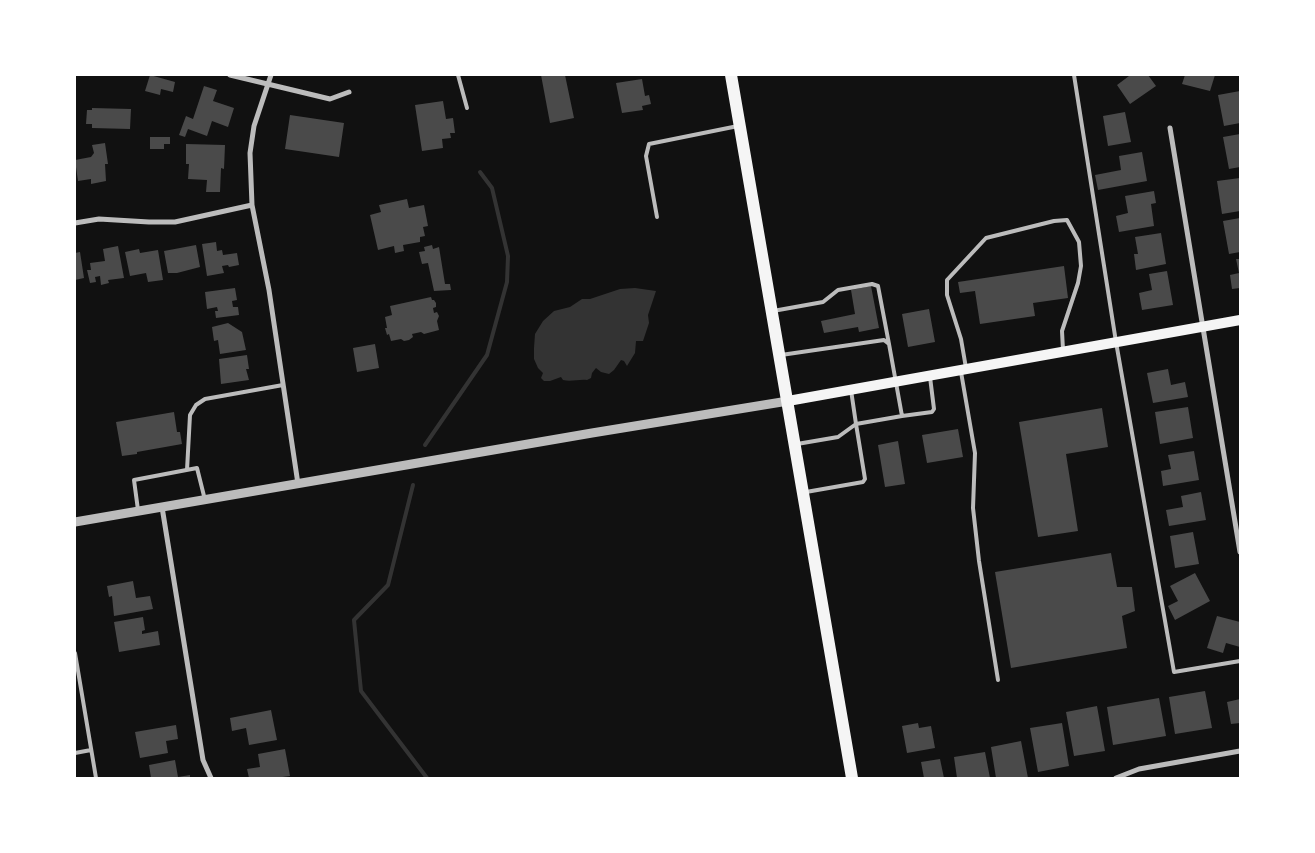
<!DOCTYPE html>
<style>
body{margin:0}
#map{position:relative;width:1315px;height:853px;overflow:hidden;background:#111;font-family:"Noto Sans",sans-serif}
canvas{display:block}
.frame{position:absolute;inset:0;border:76px solid #fff;pointer-events:none}
</style>
<div id="map">
<canvas width="1315" height="853"></canvas>
<div class="frame"></div>
</div>
<script>
const context = document.querySelector('canvas').getContext('2d');
context.lineJoin = 'round';
function fillPath(path, color) {
  context.fillStyle = color;
  context.fill(path, 'evenodd');
}
function stroke(path, color, width, dash) {
  context.strokeStyle = color;
  context.lineWidth = width;
  context.lineCap = dash ? 'butt' : 'round';
  context.setLineDash(dash || []);
  context.stroke(path);
}
const water = new Path2D(`
 M635 288 656 291 648 315 649 323 643 341H636L635 353 627 366 624 361 621 360 614 370 609 374 601 372 596 368 592 373 591 378 587 380C579 379 571 382 563 380L561 377 550 381H544L541 378 543 373 538 368 534 359V348L535 334 543 321 554 311 570 307 582 299H590L620 289Z`);
const stream = new Path2D(`
 M425 445 487 355 507 282 508 256 492 188 480 172
 M413 485 388 585 354 620 361 691 427 778`);
const building = new Path2D(`
 M150 75 175 82 173 92 161 89 160 95 145 91Z
 M541 75H565L574 118 550 123Z
 M1128 75H1148L1156 86 1130 104 1117 85 1129 76Z
 M1185 75H1215L1210 91 1182 84Z
 M642 79 645 96 649 95 651 104 642 106 643 110 622 113 616 83Z
 M204 86 217 90 213 101 234 108 228 127 212 121 207 136 188 129 185 137 179 135 186 116 193 119Z
 M1240 91V123L1224 126 1218 95Z
 M443 101 446 119 453 118 455 133H450L451 138 442 139 443 148 422 151 415 105Z
 M92 108 131 109 130 129 92 128V124H86L87 110H92Z
 M1125 112 1131 142 1108 146 1103 116Z
 M290 115 344 123 339 157 285 149Z
 M1240 134V167L1229 169 1223 137Z
 M150 137H170V144H164V149H150Z
 M105 143 108 164H105L106 181 91 184V179L78 181 75 160 91 157 94 153 92 145Z
 M186 144 225 145 224 169 221 168 220 192H206L207 180 188 179 189 164H186Z
 M1142 152 1147 181 1098 190 1095 175 1121 170 1119 156Z
 M1240 178V211L1222 214 1217 181Z
 M1154 191 1156 203 1151 204 1154 226 1119 232 1116 216 1128 213 1125 196Z
 M407 199 409 208 424 205 428 226 423 227 425 236 420 237V242L403 245 404 251 395 253 394 246 378 250 370 215 381 212 379 205Z
 M1240 218V252L1229 254 1223 221Z
 M1161 233 1166 264 1136 270 1134 254H1138L1135 237Z
 M216 242 217 251 222 250 223 255 237 253 239 265 229 267 228 265 222 266 224 273 207 276 202 244Z
 M196 245 200 267 177 273H168L164 251Z
 M432 245 433 249 439 247 445 284H450L451 290 434 291 428 263 422 264 419 252 425 251 424 247Z
 M118 246 124 278 108 280 109 283 101 285 100 276 95 277 96 282 90 283 87 270H91L90 263 105 261 103 249Z
 M139 249 140 253 158 250 163 280 148 282 146 273 130 276 125 252Z
 M80 252 84 278 75 280V253Z
 M1236 259H1240V288L1232 289 1230 275 1239 273Z
 M1064 266 1068 298 1033 303 1035 316 980 324 975 291 960 293 958 282Z
 M1167 271 1173 305 1142 310 1139 293 1152 290 1149 274Z
 M871 286 879 328 859 332 858 327 824 333 821 321 855 314 851 290Z
 M235 288 237 300 232 301 233 307H238L239 315 216 318 215 311H218L217 307 207 309 205 292Z
 M431 297 432 300H434L436 303V307L433 308 434 313 437 312 439 316 437 321 439 330 424 334 421 332 412 334 413 337 409 340 404 341 401 339 391 341 389 334 387 335 385 328H387L385 317 392 315 390 306Z
 M929 309 935 342 908 347 902 314Z
 M228 323 242 332 246 350 220 354 218 340 214 341 212 327Z
 M375 344 379 368 357 372 353 348Z
 M247 355 249 369H246L249 380 221 384 219 359Z
 M1168 369 1171 385 1185 382 1188 397 1153 403 1147 373Z
 M1188 407 1193 438 1160 444 1155 412Z
 M1102 408 1108 447 1066 454 1078 531 1038 537 1019 422Z
 M174 412 177 432H180L182 444 137 452V454L122 456 116 422Z
 M958 429 963 457 927 463 922 435Z
 M898 441 905 484 885 487 878 445Z
 M1194 451 1199 480 1163 486 1161 471 1171 469 1168 455Z
 M1201 492 1206 520 1169 526 1166 510 1183 507 1181 496Z
 M1193 532 1199 564 1175 568 1170 536Z
 M1111 553 1117 587H1132L1135 611 1122 616 1127 648 1011 668 995 572Z
 M1195 573 1210 601 1175 620 1168 606 1178 601 1170 586Z
 M133 581 136 598 150 596 153 609 114 616 112 596 109 597 107 586Z
 M1217 616 1240 622V647L1226 643 1223 653 1207 648Z
 M143 617 145 630 142 631V634L158 631 160 645 119 652 114 622Z
 M1205 691 1212 728 1175 734 1169 697Z
 M1159 698 1166 736 1113 745 1107 707Z
 M1240 699V723L1231 724 1227 702Z
 M1097 706 1105 751 1074 756 1066 712Z
 M271 710 277 740 249 745 246 728 232 731 230 718Z
 M918 723 919 728 931 726 935 748 907 753 902 726Z
 M1062 723 1069 766 1038 772 1030 728Z
 M176 725 178 739 166 741 168 753 140 758 135 732Z
 M1021 741 1028 778H996L991 747Z
 M285 749 290 776 275 778H249L247 769 260 767 258 754Z
 M985 752 990 778H957L954 757Z
 M940 759 944 778H924L921 762Z
 M175 760 178 777 190 775V778H151L149 765Z`);
const service = new Path2D(`
 M458 75 467 108
 M1074 75 1116 342 1174 672 1240 661
 M657 217 646 156 649 144 738 126
 M773 311 823 302 838 290 872 284 878 286 889 344
 M781 355 884 340 889 344 902 416 932 412 934 409 930 377
 M966 368 961 339 947 295V280L986 238 1054 221 1067 220 1079 242 1081 266 1078 283 1062 331 1063 350
 M961 372 975 453 973 508 979 561 998 680
 M851 390 856 424 902 416
 M797 444 838 437 856 424
 M187 470 190 415 196 405 205 399 283 385
 M806 492 863 482 865 479 856 424
 M138 510 134 480 197 468 205 500
 M75 653 96 778
 M75 753 91 750`);
const minor = new Path2D(`
 M230 75 330 99 349 92
 M271 75 254 126 250 153 252 205 269 290 298 484
 M1170 128 1240 552
 M75 223 99 219 149 222H175L252 205
 M162 507 203 760 211 778
 M1116 778 1139 769 1240 751`);
const tertiary = new Path2D(`
 M75 522 592 433 788 401`);
const secondary = new Path2D(`
 M788 401 1240 320`);
const primary = new Path2D(`
 M731 75 852 778`);
fillPath(water, '#333');
stroke(stream, '#333', 4);
fillPath(building, '#4a4a4a');
stroke(service, '#bcbcbc', 4);
stroke(minor, '#bcbcbc', 5);
stroke(tertiary, '#bcbcbc', 9);
stroke(secondary, '#f5f5f5', 10);
stroke(primary, '#f5f5f5', 12);
</script>
